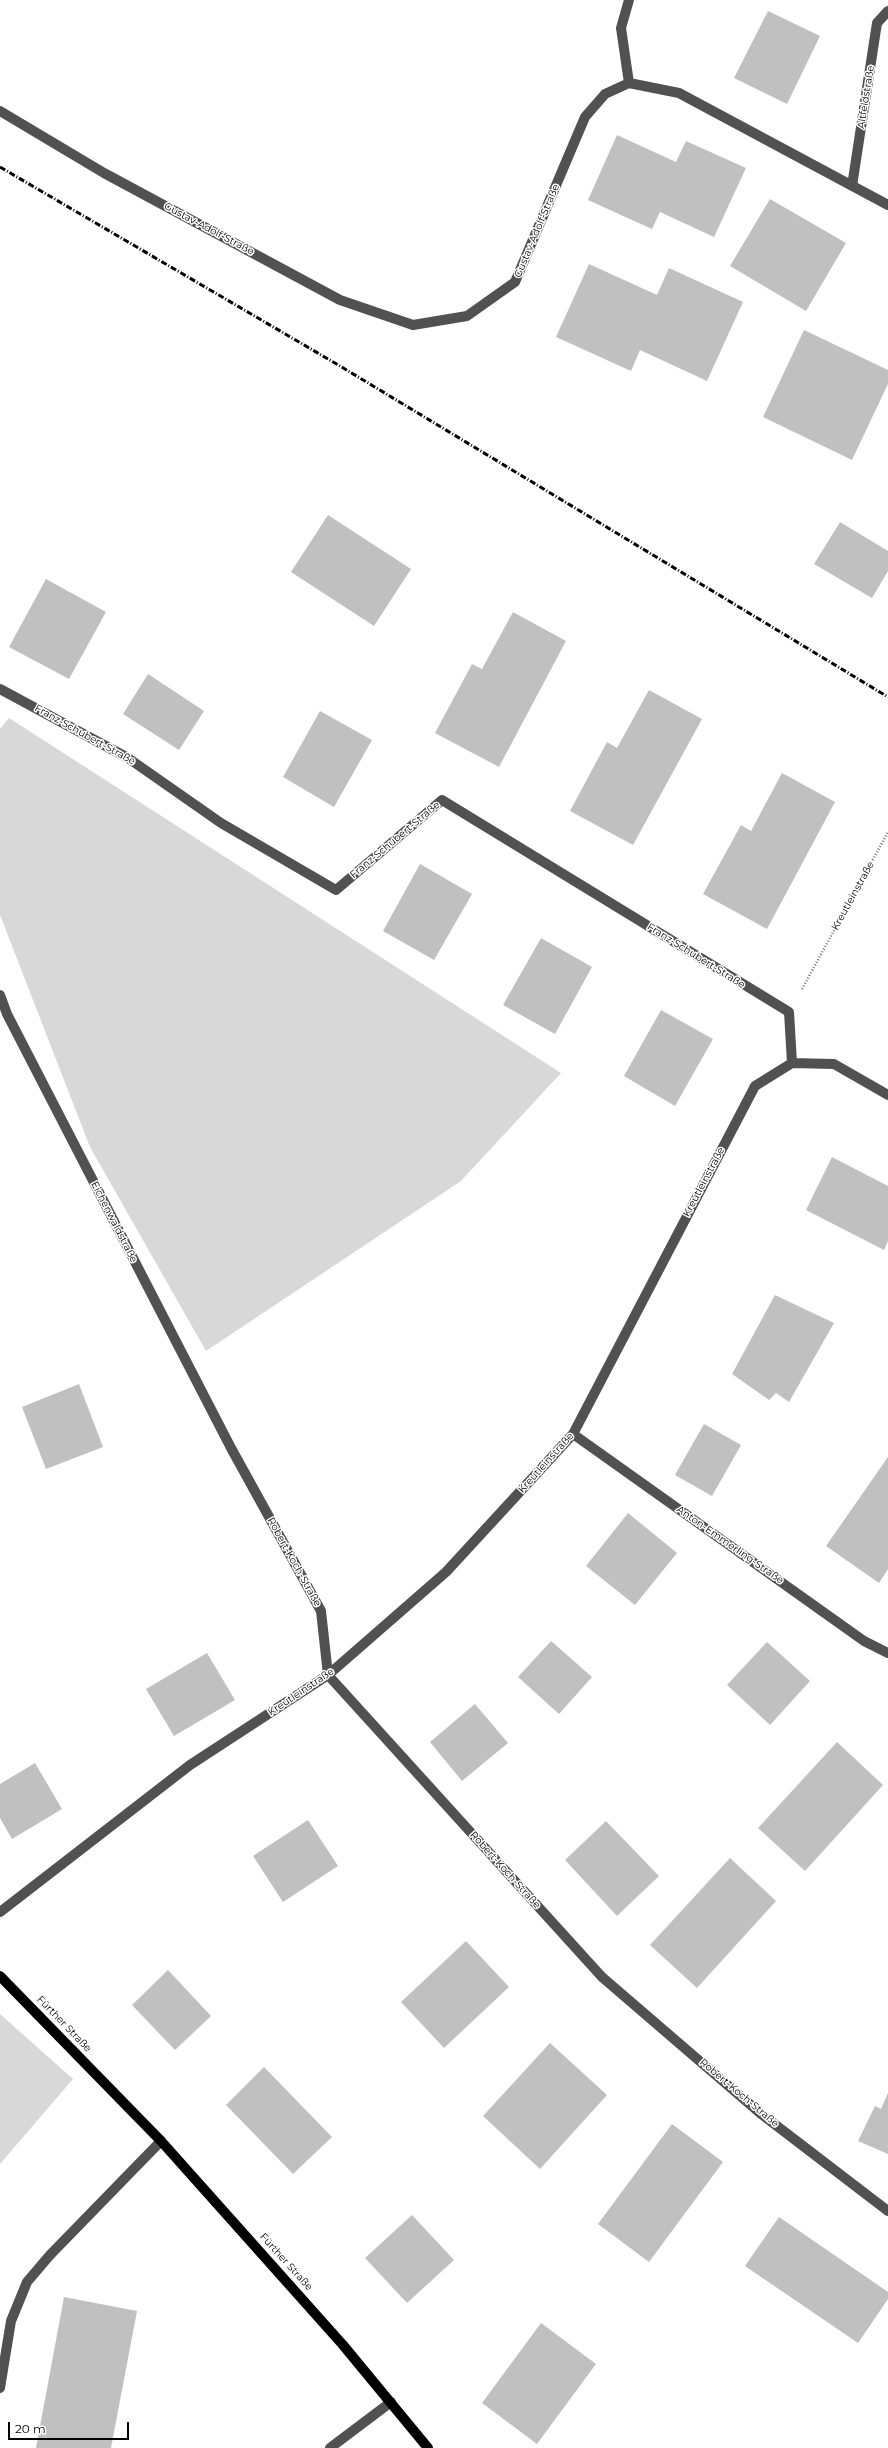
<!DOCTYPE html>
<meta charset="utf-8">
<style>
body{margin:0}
#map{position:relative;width:888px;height:2448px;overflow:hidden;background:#fff;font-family:Montserrat,sans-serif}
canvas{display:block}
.scale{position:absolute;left:8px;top:2422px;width:121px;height:18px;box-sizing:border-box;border:2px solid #000;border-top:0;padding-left:5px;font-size:12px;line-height:14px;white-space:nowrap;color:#000;-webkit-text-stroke:3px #fff;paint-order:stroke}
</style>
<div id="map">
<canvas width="888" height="2448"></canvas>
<div class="scale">20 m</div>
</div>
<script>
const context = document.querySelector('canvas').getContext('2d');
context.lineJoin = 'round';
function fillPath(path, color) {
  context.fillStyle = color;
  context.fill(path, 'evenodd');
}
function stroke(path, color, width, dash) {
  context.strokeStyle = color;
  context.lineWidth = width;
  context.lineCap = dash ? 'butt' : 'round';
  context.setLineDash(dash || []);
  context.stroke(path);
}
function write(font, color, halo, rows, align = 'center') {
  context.font = font + ' Montserrat,sans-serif';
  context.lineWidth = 3;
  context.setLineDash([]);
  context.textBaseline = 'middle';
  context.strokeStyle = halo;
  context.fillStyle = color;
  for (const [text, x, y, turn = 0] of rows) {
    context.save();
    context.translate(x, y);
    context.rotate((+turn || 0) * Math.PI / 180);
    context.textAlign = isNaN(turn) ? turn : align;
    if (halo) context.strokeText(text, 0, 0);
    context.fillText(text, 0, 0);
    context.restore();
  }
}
const green = new Path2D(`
 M9 718 561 1073 461 1181 206 1351 90 1147 0 915V729Z
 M0 2014 73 2079 0 2164Z`);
const building = new Path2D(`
 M768 11 820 36 787 104 734 78Z
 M617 135 676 162 686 141 746 168 714 237 660 212 652 229 588 200Z
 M770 199 846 243 806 311 730 266Z
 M589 264 657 295 669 268 743 302 707 381 640 350 631 371 556 337Z
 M804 330 888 370V384L852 460 763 417Z
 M328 515 411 569 374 626 291 572Z
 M840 522 888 551V571L872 598 814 564Z
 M46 579 106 612 69 679 9 647Z
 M513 612 566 641 499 767 435 733 472 664 482 669Z
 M148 674 204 711 179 750 123 714Z
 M649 690 702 719 633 845 570 811 607 742 617 748Z
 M320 711 372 740 334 807 283 777Z
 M782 773 835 802 767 929 703 894 741 825 751 831Z
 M420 864 472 894 434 960 383 931Z
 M541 938 592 967 555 1034 503 1005Z
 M661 1010 713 1039 675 1106 624 1076Z
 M832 1157 888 1186V1241L884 1250 806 1210Z
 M775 1295 834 1323 789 1402 776 1393 769 1400 732 1374Z
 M79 1384 103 1447 46 1469 22 1407Z
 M704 1424 741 1445 712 1496 675 1475Z
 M888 1457V1569L879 1583 826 1546Z
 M628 1513 677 1553 635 1605 586 1566Z
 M551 1641 592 1677 559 1714 518 1677Z
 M767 1642 810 1681 770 1725 727 1685Z
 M207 1653 235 1700 174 1736 146 1689Z
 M475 1704 508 1743 462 1781 430 1742Z
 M837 1742 883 1785 805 1871 758 1828Z
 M35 1763 62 1809 12 1839 0 1818V1784Z
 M308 1820 338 1866 283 1902 253 1856Z
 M606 1821 659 1876 617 1916 565 1860Z
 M730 1858 776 1901 697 1988 650 1945Z
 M466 1941 509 1987 444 2048 401 2002Z
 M168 1970 211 2016 175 2050 132 2005Z
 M550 2043 607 2095 540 2169 483 2116Z
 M264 2067 332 2137 293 2174 226 2105Z
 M888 2093V2154L858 2141 875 2106 881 2109Z
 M672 2124 723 2162 649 2262 598 2224Z
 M412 2215 454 2260 407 2303 365 2258Z
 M779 2217 888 2292V2299L858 2343 745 2266Z
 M64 2297 137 2311 111 2448H36Z
 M541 2323 596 2364 537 2444 482 2403Z`);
const path = new Path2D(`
 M802 989 888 832`);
const minor = new Path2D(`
 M629 0 621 28 629 83
 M0 111 104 173 340 300 413 325 467 316 515 282 585 117 605 94 629 83 679 93 888 205
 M852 186 877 23 888 11
 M0 689 128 758 221 823 336 890 442 800 789 1012 792 1063 755 1086 573 1434 446 1572 328 1675 190 1765 0 1912
 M0 995 7 1014 231 1448 321 1611 328 1675 602 1977 760 2113 888 2211
 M792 1063 834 1064 888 1095
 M573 1434 864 1641 888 1653
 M0 2388 11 2321 27 2282 50 2255 161 2141
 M330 2448 391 2402`);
const major = new Path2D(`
 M0 1976 161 2141 343 2345 428 2448`);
const rail = new Path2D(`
 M0 167 340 366 888 697`);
const streetNames = [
 ["Altfeldstraße",866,97,-81],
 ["Gustav-Adolf-Straße",209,229,28],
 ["Gustav-Adolf-Straße",537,231,-67],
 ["Franz-Schubert-Straße",85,735,29],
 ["Franz-Schubert-Straße",395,840,-40],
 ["Kreutleinstraße",853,896,-61],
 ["Franz-Schubert-Straße",696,956,32],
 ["Kreutleinstraße",704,1182,-62],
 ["Eichenwaldstraße",114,1222,63],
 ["Kreutleinstraße",546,1463,-48],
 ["Anton-Emmerling-Straße",730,1545,35],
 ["Robert-Koch-Straße",294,1562,61],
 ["Kreutleinstraße",301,1692,-34],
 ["Robert-Koch-Straße",505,1870,48],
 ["Fürther Straße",64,2024,46],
 ["Robert-Koch-Straße",739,2093,40],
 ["Fürther Straße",286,2262,48]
];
fillPath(green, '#d8d8d8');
fillPath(building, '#c0c0c0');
stroke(path, '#737373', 2.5, [1, 2]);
stroke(minor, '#515151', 10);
stroke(major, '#000', 10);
stroke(rail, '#000', 3, [6, 2, 1, 2]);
write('10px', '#000', '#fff', streetNames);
</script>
